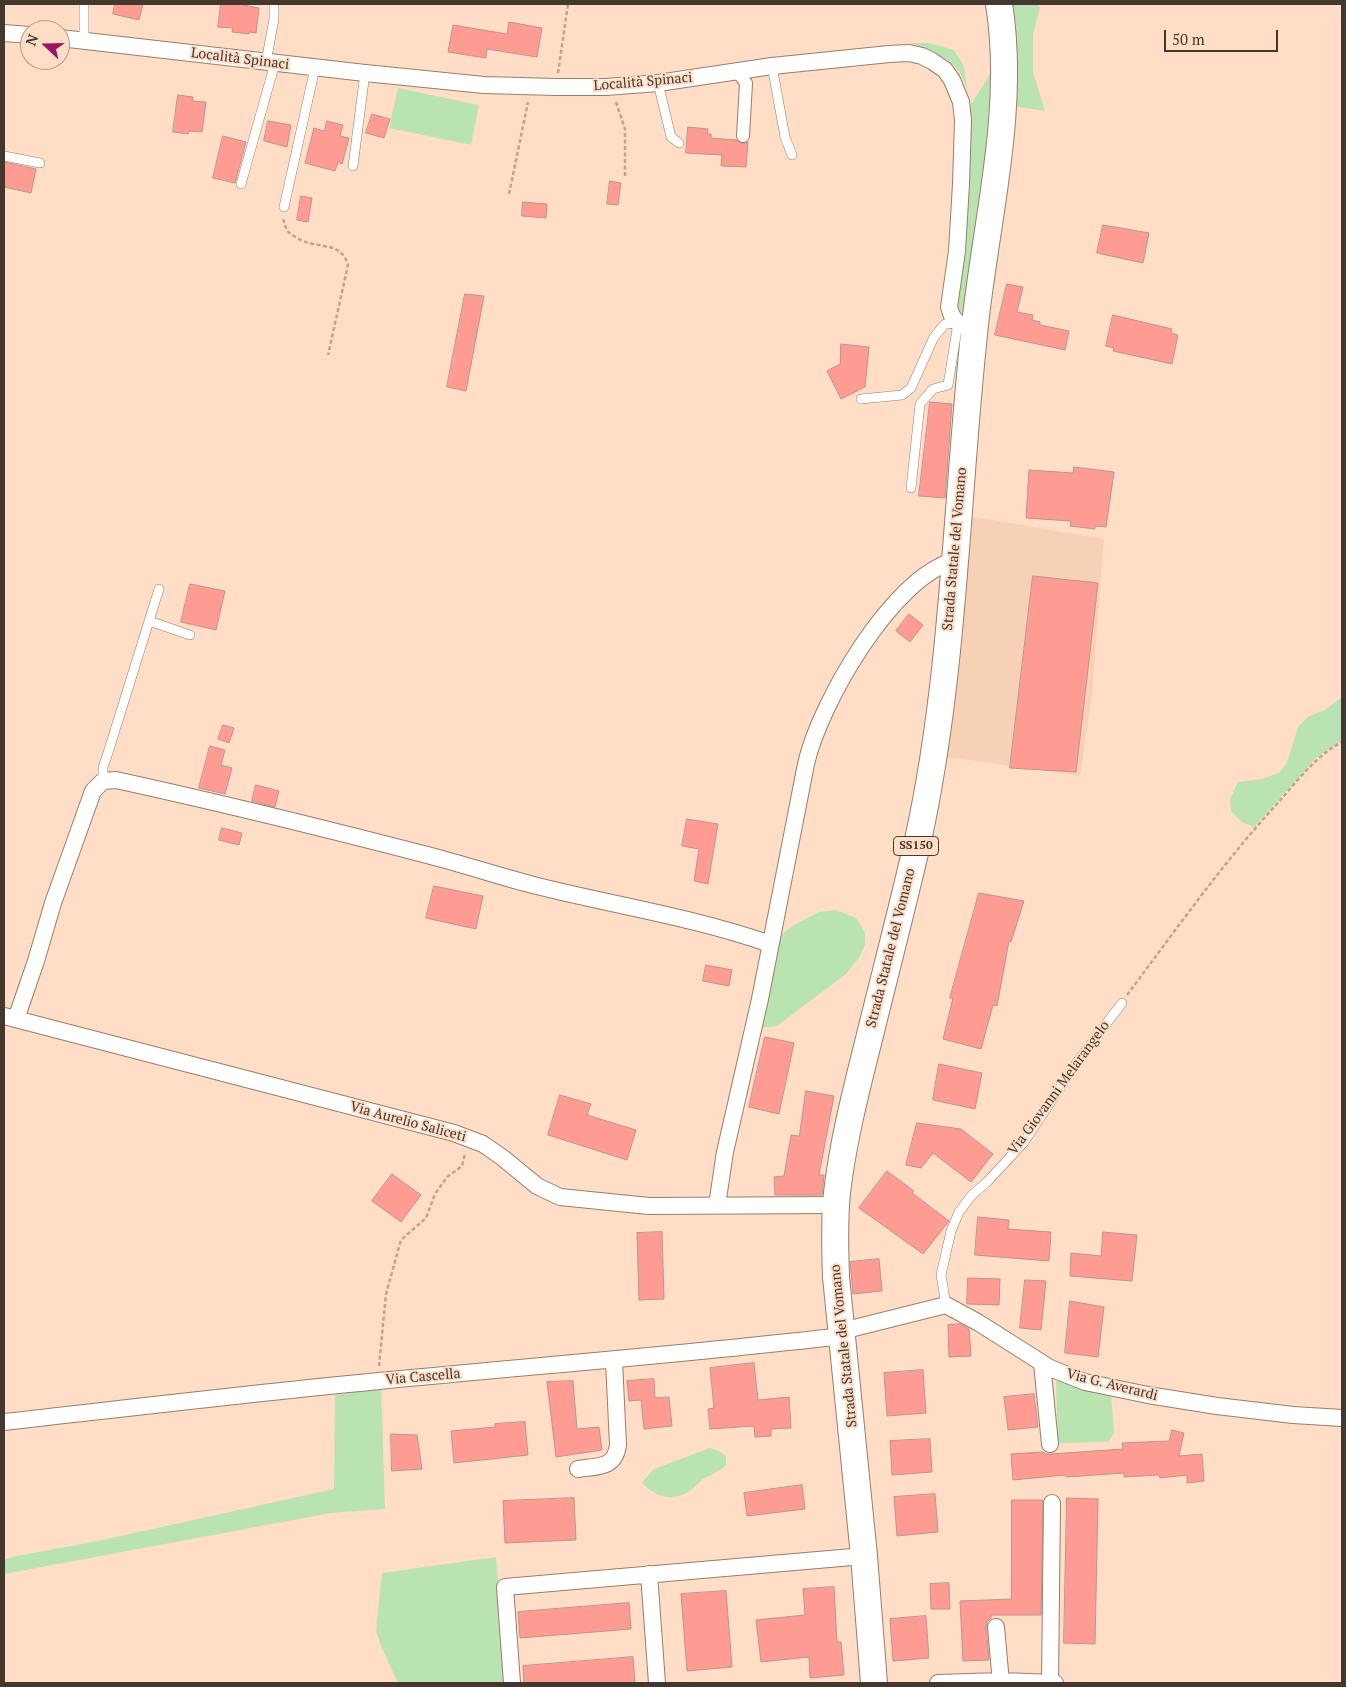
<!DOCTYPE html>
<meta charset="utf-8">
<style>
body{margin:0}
#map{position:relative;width:1346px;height:1687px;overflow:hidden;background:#ffddc6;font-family:"PT Serif",serif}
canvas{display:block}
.frame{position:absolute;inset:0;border:5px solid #44372d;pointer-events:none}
.north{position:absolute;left:20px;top:20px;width:50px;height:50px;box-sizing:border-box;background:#ffddc6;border:1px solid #b49b89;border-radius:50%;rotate:291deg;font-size:14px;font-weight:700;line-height:20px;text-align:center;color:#44372d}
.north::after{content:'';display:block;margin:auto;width:18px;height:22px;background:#9c1565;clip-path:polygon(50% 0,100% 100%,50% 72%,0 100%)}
.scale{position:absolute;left:1164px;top:30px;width:114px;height:22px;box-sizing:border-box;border:2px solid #44372d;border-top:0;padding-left:6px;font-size:15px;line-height:18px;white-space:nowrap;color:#44372d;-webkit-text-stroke:4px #ffddc6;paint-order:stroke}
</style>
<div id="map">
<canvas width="1346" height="1687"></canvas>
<div class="frame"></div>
<div class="north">N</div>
<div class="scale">50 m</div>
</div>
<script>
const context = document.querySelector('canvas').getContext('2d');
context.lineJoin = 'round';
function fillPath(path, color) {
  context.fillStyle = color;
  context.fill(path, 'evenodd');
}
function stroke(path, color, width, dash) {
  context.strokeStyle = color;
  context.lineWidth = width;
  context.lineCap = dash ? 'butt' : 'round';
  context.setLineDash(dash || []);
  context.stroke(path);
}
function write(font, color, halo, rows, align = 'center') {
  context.font = font + ' "PT Serif",serif';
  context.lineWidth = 4;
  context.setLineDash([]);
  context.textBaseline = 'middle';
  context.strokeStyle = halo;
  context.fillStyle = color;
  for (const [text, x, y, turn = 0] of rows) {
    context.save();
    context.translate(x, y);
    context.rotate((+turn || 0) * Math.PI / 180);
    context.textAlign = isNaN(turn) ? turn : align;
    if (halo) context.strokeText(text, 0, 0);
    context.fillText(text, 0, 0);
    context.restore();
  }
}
const built = new Path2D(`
 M969 516 1104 539 1092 695 1080 776 940 756Z`);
const green = new Path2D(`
 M1007 4H1036L1040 7 1033 34V72L1045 111 1013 106Z
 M911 43H929L954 50 964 66 967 89C965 83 962 76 959 71 949 56 927 49 911 43Z
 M993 69 989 129 964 314 956 310 969 108Z
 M398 88 479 105 471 145 389 128Z
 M1342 697V740L1316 758 1254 827 1242 822 1231 811 1230 799 1238 782 1263 779 1280 772 1287 763 1298 727 1309 716 1325 710Z
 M836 910 856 918 865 932V945L858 959 846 974 777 1026 760 1028 779 937 792 926 819 912Z
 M1056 1381H1070L1111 1393 1114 1433 1108 1442 1058 1443Z
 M381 1387 385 1509 331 1513 4 1574V1560L12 1557 98 1541 334 1489 335 1395Z
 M710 1448 719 1451 726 1456V1465C719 1472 711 1474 703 1479 697 1484 692 1491 684 1494 668 1501 652 1495 642 1482L654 1469Z
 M496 1557 506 1683H398L382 1648 376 1631 382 1573Z`);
const building = new Path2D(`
 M115 4H143L139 20 113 14Z
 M221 4H243V5L259 8 256 33 249 32V34L232 32 233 28 218 27Z
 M509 22 542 28 537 57 487 49 486 58 448 52 453 25 507 34Z
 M178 95 193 97V101L206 102 202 132 189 131 188 134 173 132Z
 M372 114 390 119 384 138 366 133Z
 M268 121 291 125 287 147 264 141Z
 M327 121 343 125 340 136 349 138 342 164 338 162 335 171 305 163 314 128 324 131Z
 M688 127 708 129 707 134H711V138L736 140 742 144 748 142 746 167 721 166 722 155 686 153Z
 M223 136 246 142 235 183 213 178Z
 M4 162 36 169 31 193 4 187Z
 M610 181 621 183 618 205 607 204Z
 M301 196 312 198 308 222 297 220Z
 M523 202 547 204 546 218 522 216Z
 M1103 225 1149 233 1143 263 1097 253Z
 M1007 284 1023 287 1017 312 1033 315 1032 320 1040 322V325L1069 331 1065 350 995 335Z
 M465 294 484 296 466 391 447 387Z
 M1113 315 1172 329 1171 333 1178 335 1172 364 1113 351 1114 348 1106 346Z
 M841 344 869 347 865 387 841 399 827 371 840 364Z
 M930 402 952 404 945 498 919 496Z
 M1074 467 1114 472 1106 527 1095 526V529L1070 526 1071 521 1026 518 1029 470 1073 473Z
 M1033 576 1098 583 1076 772 1010 768Z
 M190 584 225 591 216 630 181 622Z
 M909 614 923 625 910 642 896 631Z
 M223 725 234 728 229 743 218 739Z
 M210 746 225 750 221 765 232 768 225 794 199 788Z
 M256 785 279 791 275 807 252 801Z
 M687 819 718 824 708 884 694 881 699 849 682 846Z
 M222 828 242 833 239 845 219 840Z
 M434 886 483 896 476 929 426 918Z
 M979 893 1024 901 1011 942 1009 941 997 1006 993 1005 981 1049 943 1039 953 998H950Z
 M706 965 732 970 729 986 703 981Z
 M765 1037 794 1043 779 1114 749 1107Z
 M939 1064 982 1073 975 1109 933 1100Z
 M806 1091 834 1096 819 1175H824L822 1195H775L774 1177 784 1176 791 1135 799 1136Z
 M560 1095 591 1104 587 1115 636 1130 627 1160 548 1135Z
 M917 1123 961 1129 993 1154 971 1182 933 1153 921 1168 906 1165Z
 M887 1171 914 1191 912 1193 949 1221 923 1254 859 1208Z
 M392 1174 421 1195 401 1222 372 1201Z
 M978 1217 1009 1220 1008 1229 1051 1232 1049 1261 975 1255Z
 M662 1232 664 1299 639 1300 637 1233Z
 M1103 1232 1137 1235 1132 1281 1070 1276 1071 1253 1101 1256Z
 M879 1259 882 1291 853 1294 850 1262Z
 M968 1278 1000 1279 999 1305 967 1304Z
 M1025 1280 1046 1281 1041 1330 1020 1328Z
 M1070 1301 1104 1307 1098 1357 1065 1353Z
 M960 1324 969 1329 971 1356 949 1357 948 1325Z
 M754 1363 758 1400 789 1397 791 1428 771 1429V1436L755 1437 754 1426 710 1429 708 1409 714 1408 710 1368Z
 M923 1370 926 1413 887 1416 884 1373Z
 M654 1379 655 1398 669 1397 672 1426 644 1429 641 1400 629 1401 627 1381Z
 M573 1381 577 1429 599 1427 602 1450 556 1457 547 1382Z
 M1034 1394 1038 1427 1008 1430 1004 1397Z
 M525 1422 528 1455 454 1463 451 1431 495 1427V1424Z
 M1172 1430 1184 1433 1179 1456 1202 1454 1204 1481 1187 1483V1475L1160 1478 1159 1475 1124 1477V1473L1066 1477 1065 1475 1013 1480 1011 1454 1044 1452 1045 1454H1050L1123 1449 1122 1443 1169 1441Z
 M391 1434 417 1435 422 1469 392 1471Z
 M930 1439 932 1472 892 1475 890 1441Z
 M802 1485 805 1509 747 1516 744 1493Z
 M935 1494 938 1532 897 1536 894 1497Z
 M574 1498 576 1540 505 1543 503 1501Z
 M1067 1498 1098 1499 1095 1644 1064 1643Z
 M1012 1500H1043L1041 1615H991V1618L987 1622 986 1628 989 1660 963 1661 960 1601 1011 1599Z
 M949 1583 950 1609H931L930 1584Z
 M834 1587 837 1642H841L844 1675 810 1678 809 1657 761 1662 756 1620 805 1615 803 1589Z
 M726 1591 732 1667 687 1671 681 1594Z
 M629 1603 631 1629 520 1638 518 1612Z
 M926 1616 929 1658 893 1661 890 1619Z
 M633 1657 635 1683H524L523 1666Z`);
const path = new Path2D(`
 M558 73 568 4
 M616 102 625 129V177
 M509 194 528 102
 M283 219 287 231C291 234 296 238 301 240 319 249 341 241 348 265L328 355
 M1127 995C1175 931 1222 864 1276 805 1296 783 1315 756 1342 742
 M379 1366 386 1294 401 1240 426 1218 435 1194 447 1177 462 1166 465 1154`);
const service = new Path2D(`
 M84 41V4
 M266 62 274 19V4
 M772 66 785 137 792 155
 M658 83 671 137 679 143
 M4 156 40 163
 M353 166 365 73
 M241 184 275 63
 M284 207 315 68
 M861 399 902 395 911 388 934 337 945 324 958 323 948 385 933 389 920 404 911 488
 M149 621 190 635
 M103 781V767L106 759 159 589
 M946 1305 941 1275 951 1231 959 1212 972 1195 987 1182 1024 1142 1078 1061 1122 1003`);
const pedestrian = new Path2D(`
 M737 71 746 83 743 136`);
const minor = new Path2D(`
 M4 33 30 35
 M60 38 365 73 484 85 556 87H606L658 83 772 66 889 54 909 53 922 56 932 61 945 70 952 80 961 102 963 120 961 184 957 251 949 307 952 316 958 323 974 326
 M4 1016 454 1133 483 1144 503 1158 537 1186 560 1197 649 1206 836 1205
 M16 1019 36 961 53 903 93 791 103 781 116 780C221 803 327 829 431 856 465 865 499 876 533 885 612 905 693 917 770 944
 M717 1205 725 1152 760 999 806 764C819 705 892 577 954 561
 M842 1331 946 1305 979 1323 1050 1368 1085 1382 1148 1395 1217 1406 1293 1415 1342 1418
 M1042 1363 1050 1444
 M4 1422C129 1408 254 1393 379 1381 533 1366 688 1354 843 1336
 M578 1469C597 1466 615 1469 618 1445L614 1361
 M649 1574 657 1683
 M996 1627 1001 1683
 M512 1683 505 1587 864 1556
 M938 1683 1001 1681 1055 1683
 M1050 1683 1052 1503`);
const primary = new Path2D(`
 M874 1683 864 1556 836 1277C835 1249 834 1221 837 1193 843 1140 857 1087 870 1035 886 970 903 905 918 840 955 671 956 497 975 325 986 220 1016 110 999 4`);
const shields = [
 [916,846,45]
];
const shieldNames = [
 ["SS150",916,846]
];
const streetNames = [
 ["Località Spinaci",240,59,7],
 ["Località Spinaci",643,82,-5],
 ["Strada Statale del Vomano",955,549,-85],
 ["Strada Statale del Vomano",891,948,-76],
 ["Via Giovanni Melarangelo",1059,1088,-54],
 ["Via Aurelio Saliceti",408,1122,15],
 ["Strada Statale del Vomano",844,1346,-96],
 ["Via Cascella",423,1377,-5],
 ["Via G. Averardi",1112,1385,14]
];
fillPath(built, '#f7d1b5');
fillPath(green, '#bae3b2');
fillPath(building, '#fe9b93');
stroke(building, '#bc9490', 1);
stroke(service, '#9a7d67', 10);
stroke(pedestrian, '#9a7d67', 14);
stroke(minor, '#9a7d67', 18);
stroke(primary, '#9a7d67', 28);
stroke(path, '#bea491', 2.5, [4, 2.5]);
stroke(service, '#fff', 9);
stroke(pedestrian, '#fff', 12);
stroke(minor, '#fff', 16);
stroke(primary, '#fff', 26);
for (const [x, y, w] of shields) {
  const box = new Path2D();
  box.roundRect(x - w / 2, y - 9.5, w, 19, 4);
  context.fillStyle = '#ffddc6';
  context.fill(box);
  stroke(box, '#44372d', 1);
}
write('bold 12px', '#44372d', null, shieldNames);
write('14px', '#44372d', '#ffddc6', streetNames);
</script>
